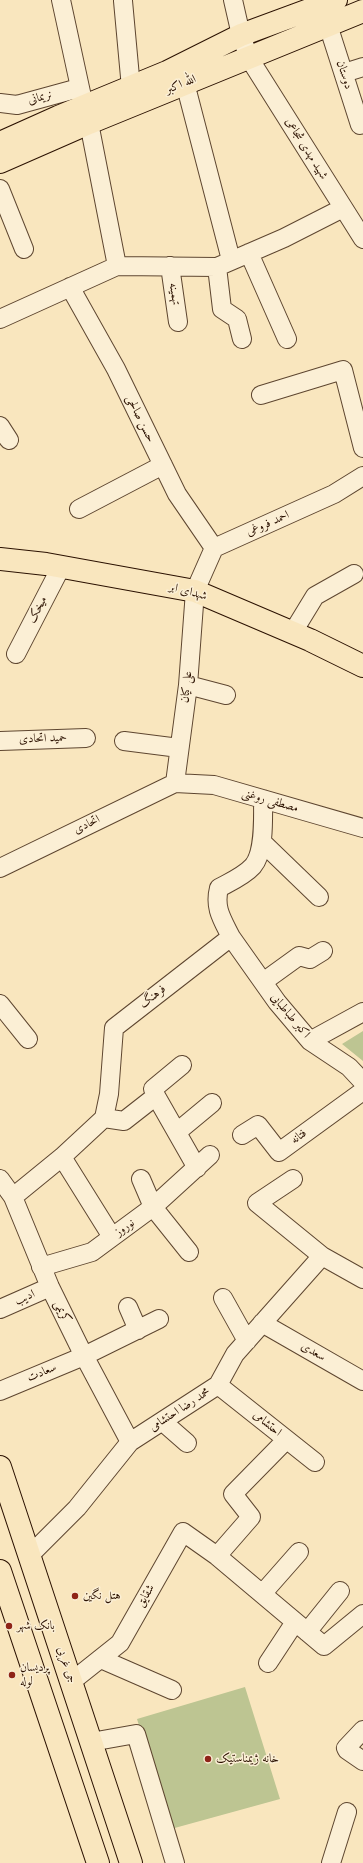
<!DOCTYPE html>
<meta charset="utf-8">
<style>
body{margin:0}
canvas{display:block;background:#f9e6be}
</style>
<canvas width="363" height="1863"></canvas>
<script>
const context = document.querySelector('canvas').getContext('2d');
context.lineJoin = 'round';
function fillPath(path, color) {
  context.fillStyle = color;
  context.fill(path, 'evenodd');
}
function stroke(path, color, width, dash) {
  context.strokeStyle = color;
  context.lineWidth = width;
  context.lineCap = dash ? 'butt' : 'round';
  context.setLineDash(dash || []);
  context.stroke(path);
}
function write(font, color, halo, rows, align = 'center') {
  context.font = font + ' Cardo,Amiri,serif';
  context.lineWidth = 3;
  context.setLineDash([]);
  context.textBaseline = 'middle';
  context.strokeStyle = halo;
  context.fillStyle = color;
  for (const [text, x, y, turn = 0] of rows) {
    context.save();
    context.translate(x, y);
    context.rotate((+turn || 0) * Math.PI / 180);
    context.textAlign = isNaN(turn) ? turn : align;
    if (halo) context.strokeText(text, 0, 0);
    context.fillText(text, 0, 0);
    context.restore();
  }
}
const green = new Path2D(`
 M363 1031V1061L342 1044Z
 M245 1687 280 1799 171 1829 137 1719Z`);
const minor = new Path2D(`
 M61 0 84 106
 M233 0 241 35 249 58 363 239
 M123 1 131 88
 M328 25 360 125
 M344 73 363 67
 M185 83 231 260
 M0 103 17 105 79 88
 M89 123 117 266
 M0 189 24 249
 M249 253 287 339
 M170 266 178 322
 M217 267 222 309 237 319 242 339
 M70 287 116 369 177 494 214 548
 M0 319 117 266 217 267 284 238 343 208
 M261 395 343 370 363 448
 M0 426 9 440
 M79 509 163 465
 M293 632 315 596 354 574
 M16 654 61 567
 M188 685 226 695
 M0 741 86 738
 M124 741 179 748
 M175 783 188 685 195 591 214 548 334 494 363 476
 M262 842 319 897
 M0 868 175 783 214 785 363 828
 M231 937 277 1002 310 1041 349 1067 363 1082
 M263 982 299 956 310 959 323 951
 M0 1004 28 1039
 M310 1041 363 1012
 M153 1089 182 1065
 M104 1118 124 1121 156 1096 197 1168
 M177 1132 212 1103
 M242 1135 258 1125 279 1152 363 1091
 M62 1157 112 1237
 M0 1179 13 1197 50 1287 80 1348 130 1442
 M141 1179 153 1207 189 1252
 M293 1179 257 1203 322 1256 363 1279
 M13 1197 62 1157 104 1118 109 1094 114 1028 231 937C222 919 214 908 219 888 230 882 244 876 253 866 265 852 263 816 263 799
 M41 1267 92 1252 153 1207 210 1155
 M223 1298 247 1341
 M128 1307 138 1330
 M0 1309 50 1287
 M262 1323 363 1381
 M218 1385 315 1462
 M0 1391 84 1356 159 1319
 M163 1422 187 1443
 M29 1556 77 1508 130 1442 218 1385 235 1354 322 1256
 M217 1556 251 1517 233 1494 286 1440
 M262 1594 299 1552
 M307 1632 340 1591
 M101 1659 172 1690
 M268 1663 295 1622
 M71 1682 120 1643 183 1532 217 1556 324 1646 363 1614
 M363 1730 346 1748 347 1750 363 1761
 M91 1742 136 1734 175 1863
 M331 1863 347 1812`);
const major = new Path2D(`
 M0 143 58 117 167 72 241 35 336 0
 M0 162 89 123 363 11
 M0 559 46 564 195 591 310 640 363 666
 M0 1467 131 1863
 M0 1571 98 1863`);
const markers = [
 [75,1596,4,"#8f2418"],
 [9,1626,4,"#8f2418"],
 [12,1675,4,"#8f2418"],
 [208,1759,4,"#8f2418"]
];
const streetNames = [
 ["دوستان",344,75,72],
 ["الله اکبر",181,85,-22],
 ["نریمانی",40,98,-15],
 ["شهید مهدی شجاعی",306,149,58],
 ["تهمینه",174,294,82],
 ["حسن صالحی",140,419,64],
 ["احمد فروغی",268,524,-24],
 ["شهدای ابر",188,592,15],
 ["میخک",38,610,-63],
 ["علی کیان",187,687,-84],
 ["حمید اتحادی",43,739,-2],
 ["مصطفی روغنی",270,801,16],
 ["اتحادی",87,825,-26],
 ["فرهنگ",153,997,-38],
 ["اکبر طباطبایی",290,1016,50],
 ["فتانه",299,1137,-36],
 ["نوروز",125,1228,-36],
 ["ادیب",25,1298,-24],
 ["کریمی",62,1312,64],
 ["سعدی",313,1352,30],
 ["سعادت",42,1373,-23],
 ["محمد رضا احتشامی",180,1410,-33],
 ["احتشامی",267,1424,39],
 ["شقایق",146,1596,-60],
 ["جی غربی",66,1665,72]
];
const poiNames = [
 ["هتل نگین",83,1596],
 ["بانک شهر",17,1626],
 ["پردیسان",20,1668],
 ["لوله",20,1682],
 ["خانه ژیمناستیک",216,1759]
];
fillPath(green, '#bdc592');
stroke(minor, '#5e4630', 20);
stroke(major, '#2b1100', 24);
stroke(minor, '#fbefd5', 18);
stroke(major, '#f9e6be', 22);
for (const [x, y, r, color] of markers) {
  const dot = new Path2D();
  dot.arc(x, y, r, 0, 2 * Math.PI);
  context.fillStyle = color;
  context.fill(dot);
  stroke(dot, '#fbefd5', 1.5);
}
write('12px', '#2b1100', '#fbefd5', streetNames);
write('12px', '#2b1100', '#fbefd5', poiNames, 'left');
</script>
